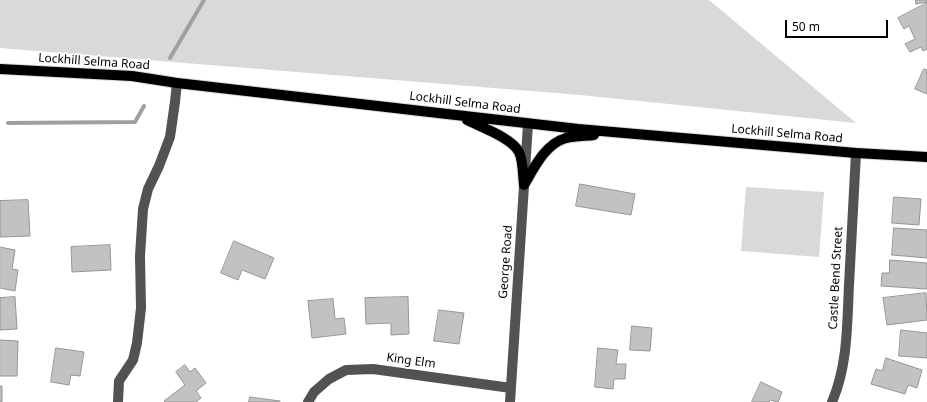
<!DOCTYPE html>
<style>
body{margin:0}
#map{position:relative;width:927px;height:402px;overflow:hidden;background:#fff;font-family:"Noto Sans",sans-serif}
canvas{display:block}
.scale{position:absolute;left:785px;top:20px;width:103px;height:18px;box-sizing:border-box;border:2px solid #000;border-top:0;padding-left:5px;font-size:12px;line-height:14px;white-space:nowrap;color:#000;-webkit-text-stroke:3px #fff;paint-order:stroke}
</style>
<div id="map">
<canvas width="927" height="402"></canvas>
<div class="scale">50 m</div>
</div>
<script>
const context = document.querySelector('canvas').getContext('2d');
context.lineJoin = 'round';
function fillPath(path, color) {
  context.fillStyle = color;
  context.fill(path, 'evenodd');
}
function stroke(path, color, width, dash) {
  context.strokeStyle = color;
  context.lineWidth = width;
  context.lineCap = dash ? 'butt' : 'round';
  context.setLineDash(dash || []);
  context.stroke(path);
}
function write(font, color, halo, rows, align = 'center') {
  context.font = font + ' "Noto Sans",sans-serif';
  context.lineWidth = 3.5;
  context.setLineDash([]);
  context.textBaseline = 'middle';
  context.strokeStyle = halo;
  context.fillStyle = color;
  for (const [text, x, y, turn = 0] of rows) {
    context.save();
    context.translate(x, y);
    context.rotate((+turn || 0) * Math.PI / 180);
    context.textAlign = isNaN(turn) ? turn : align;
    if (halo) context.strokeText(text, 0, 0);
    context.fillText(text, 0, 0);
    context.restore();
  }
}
const green = new Path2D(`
 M0 0H709L856 123 580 95 0 48Z
 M746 187 824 192 819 257 741 251Z`);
const stream = new Path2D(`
 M170 58 204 0
 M8 123 135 122 144 106`);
const building = new Path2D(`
 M916 0H927V2L916 4Z
 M927 3V49L923 51 921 47 910 52 905 44 915 39 909 26 904 29 898 18Z
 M924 69 927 70V94L915 89Z
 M580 184 635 194 631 215 576 206Z
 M894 197 921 199 919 225 892 223Z
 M28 200 30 236 0 237V201Z
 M894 228 927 230V258L892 255Z
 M234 241 274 258 265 279 242 270 238 280 221 273Z
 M110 245 111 270 72 272 71 247Z
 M0 247 15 250 12 269 18 270 15 291 0 288Z
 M890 260 927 263V289L881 286 882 273H889Z
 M926 293 927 320 887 325 883 298Z
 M15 297 17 329 0 330V298Z
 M408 297 409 334 391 335V323L366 324 365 298Z
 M333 299 335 319 344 318 346 334 312 338 308 301Z
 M439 310 464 313 459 344 434 341Z
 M632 326 652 328 650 351 630 350Z
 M901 330 927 333V358L899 356Z
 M0 340 18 341 17 376H0Z
 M56 348 84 352 80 376 71 375 69 385 51 382Z
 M598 348 618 350 616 364H626L625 379H614L613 389 595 387Z
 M886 358 922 370 917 388 908 385 905 394 871 384 876 369 882 371Z
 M185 365 190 372 195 368 206 383 196 391 201 398 196 402H165L164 401 185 385 176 372Z
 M761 382 782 392 778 402 770 400 769 402H752Z
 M0 386H2V402H0Z
 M250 397 280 401V402H249Z`);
const minor = new Path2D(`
 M118 402 119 381 133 360 137 343 141 308 140 256 143 209 148 189 159 166 170 137 175 102 177 83
 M308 402 314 392 329 379 346 370 373 369 511 388
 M510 402 528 124
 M832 402C848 365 847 324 849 285 851 241 854 197 856 153`);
const major = new Path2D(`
 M0 69 132 76 177 83 578 129 856 153 927 157
 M467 120C481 127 512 138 519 152 523 160 523 176 524 185
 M524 185C534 168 545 144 566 138 575 136 585 136 594 135`);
const streetNames = [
 ["Lockhill Selma Road",94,62,4],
 ["Lockhill Selma Road",465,103,7],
 ["Lockhill Selma Road",787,134,5],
 ["George Road",506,262,-86],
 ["Castle Bend Street",836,278,-87],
 ["King Elm",411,361,8]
];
fillPath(green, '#d9d9d9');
stroke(stream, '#a0a0a0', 4);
fillPath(building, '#c2c2c2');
stroke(building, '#969696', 1);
stroke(major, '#dbdbdb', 12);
stroke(minor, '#525252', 10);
stroke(major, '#000', 10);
write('12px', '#000', '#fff', streetNames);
</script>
